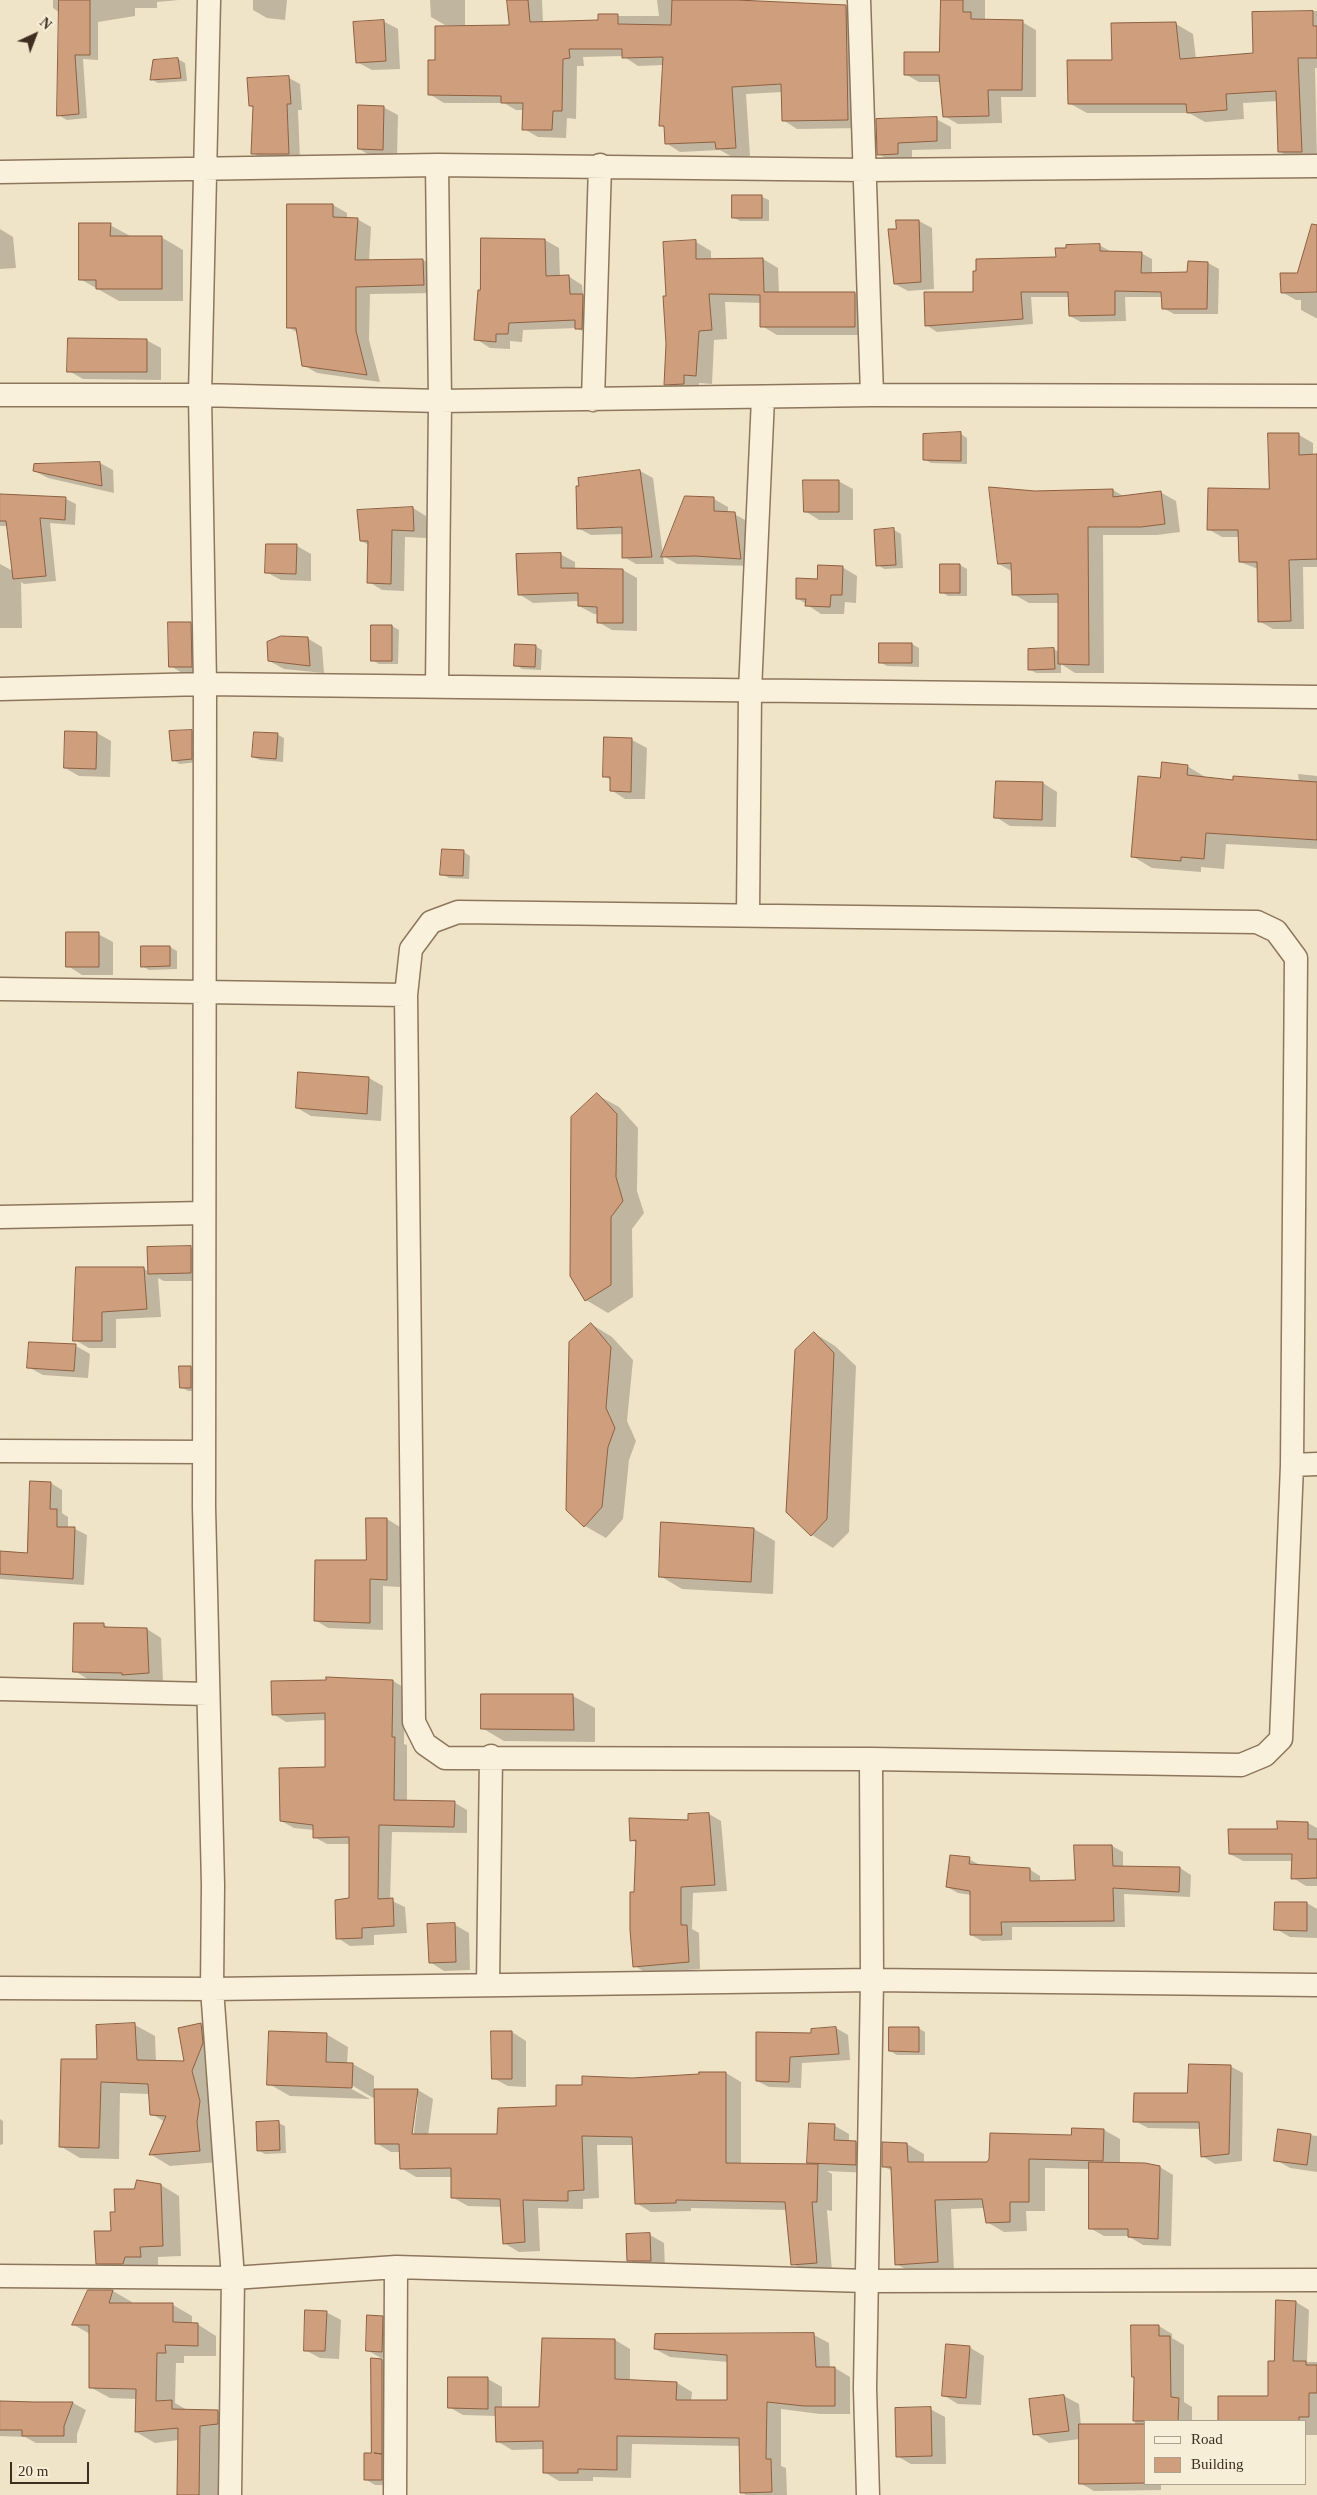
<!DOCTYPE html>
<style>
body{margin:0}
#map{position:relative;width:1317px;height:2495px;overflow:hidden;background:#f0e4c8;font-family:"Times New Roman",serif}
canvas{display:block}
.legend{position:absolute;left:1144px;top:2420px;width:162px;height:65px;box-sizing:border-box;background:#f7eed8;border:1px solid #ada18e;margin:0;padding:6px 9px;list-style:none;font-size:15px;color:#3d2e20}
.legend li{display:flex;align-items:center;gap:10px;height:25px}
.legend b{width:25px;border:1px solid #ada18e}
.north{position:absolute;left:10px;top:10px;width:50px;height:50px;-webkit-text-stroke:4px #f7eed8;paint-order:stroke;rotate:43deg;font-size:14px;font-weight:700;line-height:20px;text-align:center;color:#3d2e20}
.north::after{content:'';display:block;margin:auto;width:18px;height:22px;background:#3d2e20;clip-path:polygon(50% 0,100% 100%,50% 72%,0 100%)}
.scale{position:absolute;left:10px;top:2462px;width:79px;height:22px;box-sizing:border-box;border:2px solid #3d2e20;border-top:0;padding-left:6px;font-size:15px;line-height:18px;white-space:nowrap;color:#3d2e20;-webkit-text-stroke:4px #f7eed8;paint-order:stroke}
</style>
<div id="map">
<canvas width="1317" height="2495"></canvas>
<ul class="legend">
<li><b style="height:6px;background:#faf1dc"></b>Road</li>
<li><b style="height:14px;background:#cf9f7d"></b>Building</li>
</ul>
<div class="north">N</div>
<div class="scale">20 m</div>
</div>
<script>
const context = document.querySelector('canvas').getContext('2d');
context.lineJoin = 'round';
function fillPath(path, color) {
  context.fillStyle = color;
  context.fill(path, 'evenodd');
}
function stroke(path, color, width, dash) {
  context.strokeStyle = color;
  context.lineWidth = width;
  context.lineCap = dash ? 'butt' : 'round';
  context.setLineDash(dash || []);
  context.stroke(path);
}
const shadow = new Path2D(`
 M53 0H179L157 2V8H135V16L98 22V60L83 59 87 118 67 120 58 115 60 13 53 8Z
 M253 0H287L285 20 267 18 253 10Z
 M430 0H465V27H510L508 0H542L543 23 599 21V16H659L657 0H750V2L846 6 860 14 862 128 797 129 783 120 782 92 746 94 750 156 732 157 720 150 680 152 666 143 665 128 660 125 664 65 638 66 623 56 583 57 584 66H577L576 119 567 118 566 138 538 137 524 129V110H516L504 103H444L429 94 437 61 464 27V25H445L431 17Z
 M942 0H985V21L1022 22 1036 30V97H1001L1002 123 958 124 944 116 941 82H919L905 74 940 54Z
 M1317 11V68H1315L1317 161H1296L1279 151 1278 101 1243 103 1244 119 1205 122 1189 113H1087L1069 103 1113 61 1176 24 1193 34 1196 59 1254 55 1253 13Z
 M383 21 398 29 400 69 372 70 357 62Z
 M178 59 185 63 187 81 158 83 151 79Z
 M289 78 300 84 302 110H298L300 160H264L253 153 254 108 250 105Z
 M383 107 398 115 397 158 373 157 359 149Z
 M936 119 951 127V149L912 150V161L893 162 878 154Z
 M762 197 769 200V221H740L733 217Z
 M288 205H333L347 213V219H357L371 227 369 261 423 260 437 268V293L370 294 369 340 380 382 317 373 303 365 298 333 288 327Z
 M919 221 932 228 934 289 908 291 895 284 897 230Z
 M110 225 132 237H161L183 250V301H119L80 279Z
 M0 229 13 237 16 268 0 269Z
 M482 240H545L559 248 560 277 568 276 582 285 583 295 597 303 591 336 577 328 523 330 522 342 510 341V349L490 348 476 339 482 292Z
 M696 242 711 251V260L763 259 778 268 779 293 855 294 871 303V335H777L762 326V303L725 302 727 339 714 340 712 384 699 383V393H681L665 384 668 297Z
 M1099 245 1110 251 1141 253 1152 259V274H1188L1208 263 1219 269 1218 314H1174L1163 308V297H1125L1126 321 1081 322 1070 316 1069 297H1031L1033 324 937 332 926 325 975 293 1057 258Z
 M1317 264V318H1316L1301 310V300H1296L1282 292 1298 274Z
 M146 340 161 348V380L83 379 69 371Z
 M961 434 967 438V464L931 463 924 459Z
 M1299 435 1313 443V456H1317V567H1303L1304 629H1273L1259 621 1258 569 1240 562 1239 537H1222L1208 529 1270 491Z
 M100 463 113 470 114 493 48 478 34 471Z
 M640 471 653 478 663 555 714 499 728 507V513L734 514 749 522 754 566 677 564 663 556 664 564H636L624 557 623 534 591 535 578 528 579 479Z
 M838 481 853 489V520H819L805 511Z
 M1113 490 1125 497 1160 492 1176 501 1180 532 1157 535H1103L1104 673H1075L1061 664V673H1036L1029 669V650L1054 649 1060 653V603H1029L1013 594V572L999 564 1035 492Z
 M0 495 66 499 76 504 75 525 50 523 56 581 24 584 21 582 22 628H0V564L13 571 7 526H0Z
 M413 508 426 516 427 538 405 537 404 591 382 590 369 582V545L361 541Z
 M894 530 901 534 903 568 884 569 878 565Z
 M297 546 311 554V581L281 580 266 572Z
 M560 554 575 562V569L623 570 637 578V631L612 630 598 622V614H594L579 606V601L533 603 519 594Z
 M960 565 967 569V596H948L942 592Z
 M842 567 857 576 856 603 845 602 844 614H821L797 598 819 580Z
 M190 623 205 631 206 675H185L171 666Z
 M392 626 399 630 398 664H379L372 660Z
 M307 638 322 647 324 673 284 669 269 661Z
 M881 644H912L919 648V667L887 666 880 662Z
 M535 646 542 650 541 670 522 669 516 665Z
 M192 731 198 735V762L180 764 173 760Z
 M97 733 111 741 110 777 79 776 65 768Z
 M278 735 284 738 283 762 260 760 253 757Z
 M606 738 632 740 647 748 645 799H625L611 790V780L604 776Z
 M1187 766 1207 778 1234 781 1299 782 1298 774 1317 776V849L1226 844 1224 869 1201 867V872L1152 868 1132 856 1161 779Z
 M1043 783 1057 792 1056 827 1010 826 996 817Z
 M464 852 470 856 469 879 449 878 442 874Z
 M98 934 113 942V975H82L68 966Z
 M170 947 177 951V969L149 970 142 966Z
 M369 1078 383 1086 381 1121 311 1116 297 1108Z
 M597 1095 619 1107 638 1128 637 1191 644 1213 632 1229 633 1297 608 1313 586 1300 571 1276Z
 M191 1248 205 1256V1281H164L158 1278 161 1317 116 1319V1348H89L75 1340 143 1268 149 1272Z
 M591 1324 612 1337 633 1360 627 1421 636 1441 629 1460 623 1519 606 1538 585 1526Z
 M814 1333 835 1346 856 1366 849 1532 833 1548 812 1535Z
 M76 1346 90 1354 88 1378 43 1375 28 1367Z
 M191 1367 198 1371V1391H188L181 1387Z
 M51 1483 62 1490V1513L68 1517V1529H75L87 1535 84 1585 0 1579V1552L28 1554Z
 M387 1519 400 1527V1587L383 1586V1630L328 1628 315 1620 367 1562Z
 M754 1529 775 1541 773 1594 682 1589 660 1576Z
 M103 1624 110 1629H147L161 1638 163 1681 137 1683 134 1680H89L75 1671Z
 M393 1681 405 1688 404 1744 407 1745V1802L455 1803 467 1810V1833L392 1832 390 1900 405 1907 407 1933 374 1935V1945L350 1946 338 1938 350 1900 351 1844H327L314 1837V1830L294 1828 281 1821 326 1768V1720L286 1722 273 1714Z
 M482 1695 573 1696 595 1708V1742L504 1741 482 1728Z
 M709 1814 721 1821 727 1891 693 1893 692 1929 699 1933 700 1969 646 1973 635 1966 637 1843 631 1840Z
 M1308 1823 1317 1828V1886H1306L1293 1878V1861H1243L1230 1854 1279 1830Z
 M1112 1846 1123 1852V1867L1180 1868 1191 1875 1190 1897 1124 1894 1125 1927H1012V1940L982 1941 971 1935V1895L958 1893 947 1887 969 1859 980 1865 1029 1869 1040 1876V1882L1076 1881Z
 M1307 1903 1317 1909V1938L1290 1937 1276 1929Z
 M455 1925 469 1933 470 1970 444 1971 430 1962Z
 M135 2025 155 2036 156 2062 185 2063 201 2025 221 2036 219 2162 170 2166 150 2154 165 2122 152 2114 150 2094 120 2093 119 2159 80 2158 60 2146 98 2061 97 2027Z
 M836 2028 848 2035 850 2060 802 2063 801 2088 769 2087 757 2081 812 2034Z
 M918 2028 925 2032V2055H897L890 2051Z
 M512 2032 526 2041V2087L508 2086 493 2078Z
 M326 2034 348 2047 347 2064H353L374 2076V2090H418L433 2099 428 2136 498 2135 557 2107 584 2087 632 2079 726 2073 741 2082V2164L814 2166 809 2163 835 2126 849 2134V2142H856L870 2151V2173L827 2171 832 2174V2211L827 2210 832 2271 808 2273 793 2264 787 2210 691 2208V2211L651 2212 636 2203 634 2145H597L599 2198 583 2199V2209L538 2208 540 2251 519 2252 504 2243 502 2207 468 2206 452 2197 453 2177H416L401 2168V2152H391L376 2143 375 2099 348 2083 346 2086 370 2099 290 2096 269 2084ZM416 2097H418L413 2141H410Z
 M1230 2066 1243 2073 1242 2161 1215 2164 1202 2156 1201 2129 1148 2128 1135 2121 1188 2094Z
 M0 2119 3 2121V2144L0 2145Z
 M278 2123 285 2126 286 2153 265 2154 258 2150Z
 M1104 2130 1120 2139V2164L1160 2167 1173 2175 1171 2246 1143 2245 1128 2236H1104L1090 2228V2169L1045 2168V2211H1026L1027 2231 1004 2232 987 2222 985 2208 951 2209 954 2271 913 2273 896 2264 892 2171 883 2166 907 2144 924 2154V2163H988L1073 2136Z
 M1279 2131 1317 2136V2172L1290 2168 1276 2160Z
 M161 2185 179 2196 181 2256 158 2257V2266L115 2273 97 2263 112 2232 116 2213 134 2190Z
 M650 2235 664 2243 665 2269 643 2268 629 2260Z
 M89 2291H113L132 2302 131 2304 173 2305 192 2316V2324H197L216 2336V2356H184V2363H176L175 2403 187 2410 218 2411 237 2422V2435L219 2437 218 2495H178L179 2440 155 2443 136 2432 137 2399 110 2398 90 2387V2334L74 2325Z
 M1296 2302 1309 2310 1307 2362H1317V2435H1306V2421H1219V2398L1270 2397 1275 2363Z
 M326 2312 341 2320 339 2359 320 2358 305 2350Z
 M382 2317 397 2325V2359L381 2358 367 2350Z
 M1159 2326 1172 2334V2338L1184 2345V2402L1192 2407V2421H1146V2484H1161V2490L1094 2491 1080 2483V2439L1049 2443 1035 2434 1064 2396 1079 2404 1081 2426 1135 2425 1136 2378 1133 2377Z
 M814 2335 829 2343 830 2369 835 2368 850 2377V2414H820L781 2409V2466L786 2468 787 2495H746L742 2492 741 2446 632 2444 631 2478 593 2477V2481H559L544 2472V2449L512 2450 497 2441V2416L463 2415 449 2407 488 2379 502 2387V2409L541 2408 543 2339 615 2340 630 2349V2381L677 2383 692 2392 691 2402 728 2401V2362L670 2357 655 2349Z
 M969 2347 984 2356 981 2405 958 2404 943 2395Z
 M372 2359 382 2360 392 2365 391 2485H375L365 2479 373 2455Z
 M0 2402 73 2403 86 2410 77 2434V2443H36L25 2437 0 2436Z
 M930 2409 945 2417 946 2464H911L897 2456Z`);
const building = new Path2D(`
 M59 0H90V55H75L79 114 57 116Z
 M507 0H528L530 22 598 20V14H618V24L671 25 672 0H737L846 5 848 120 782 121 781 84 732 87 736 148 716 149 715 142 665 144 664 126H659L663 57 622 58V49H569L570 58 563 59 562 111H553L552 130H522L523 103H501V96L428 95V60H435V26L509 25Z
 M941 0H963V12H971V19L1023 20 1022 90H988L989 116 943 117 939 75H904V52H939Z
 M1313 11V26H1317V58H1298L1302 152H1278L1276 91 1226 94 1227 110 1187 113 1186 104H1068L1067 60H1112L1111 23 1176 22 1180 59 1253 53 1252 12Z
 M384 20 386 61 356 63 353 22Z
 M178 58 181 78 150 80 153 60Z
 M289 76 291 104H287L289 154H251L253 106H249L247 78Z
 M358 105 384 106 383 150 358 149Z
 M937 117V141L898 143V154L877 155 876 119Z
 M732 195H762V218H732Z
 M287 204H333V217L358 218 355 260 423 259 424 285 356 287V331L367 375 302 366 296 328H287Z
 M896 220H919L921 282 894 284 888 229H896Z
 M79 223H111L110 236H162V289H96V280H79Z
 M1312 224 1317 225V292L1281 293 1280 273H1297Z
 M481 238 545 239 546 276 569 275 570 294H583L582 329H575V320L509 323 508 334H496V342L474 340 478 290H480Z
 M696 240V259L763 258 764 292H855V327H760V295L709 294 712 330 699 331 696 376 684 375V384L664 385 666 344 663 296H666L663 242Z
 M1100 244V251L1142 252 1141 273 1187 272 1188 261 1208 262 1207 309H1162L1161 292 1115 291V315L1069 316 1068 292H1021L1023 319 925 326 924 292H973V271H976V259L1056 257 1055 248H1066V245Z
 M68 338 147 339V372H67Z
 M961 432V461L923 460V434Z
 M1268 433H1299V455L1317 454V559L1289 560 1291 621 1258 622 1257 562H1239L1238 530H1207L1208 488 1269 489Z
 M100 462 102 486 33 471 34 464Z
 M640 470 652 557 622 558V527L577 529 576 486H579L578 478Z
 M803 480H839V512H804Z
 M989 487 1035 491 1113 489V497L1161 491 1165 524 1141 527H1088L1089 665 1058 664V594L1012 595 1011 563 998 564Z
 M0 494 66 497 65 520 40 518 46 576 13 579 6 521H0Z
 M685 496 714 497V511L735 512 741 559 695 556 661 557Z
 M413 507 414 531 392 530 391 584 367 583 368 541H360L357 510Z
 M894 528 896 565 876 566 874 530Z
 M266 544H297L296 574 265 573Z
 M561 553V568L623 569V623H597V607L578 606V593L518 595 516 554Z
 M940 564H960V593H940Z
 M818 565 843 566 842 595H831L830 607 805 606 806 599H796V578L817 579Z
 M168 622H191L192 667H169Z
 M371 625H392V661H371Z
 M281 636 308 637 310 666 268 661 267 642Z
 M879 643H912V663H879Z
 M515 644 536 645 535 667 514 666Z
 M1054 648 1055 669 1028 670V649Z
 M192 730V759L172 761 169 731Z
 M65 731 97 732 96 769 64 768Z
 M254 732 278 733 276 759 252 757Z
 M604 737 632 738 631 792 610 791V777H603Z
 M1162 762 1188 765 1187 775 1233 780V776L1317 782V840L1206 833 1204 859 1181 857V861L1131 857 1138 776 1160 778Z
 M996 781 1043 782 1042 820 994 818Z
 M442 849 464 850 463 876 440 875Z
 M66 932H99V967H66Z
 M141 946H170V966L141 967Z
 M298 1072 369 1077 367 1114 296 1108Z
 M597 1093 617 1114 616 1177 623 1201 611 1217V1285L585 1301 570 1276 571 1117Z
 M191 1246V1273L148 1274 147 1247Z
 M76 1267H144L147 1309 102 1312V1341H73Z
 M591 1323 611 1347 606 1408 615 1428 608 1447 602 1507 584 1527 566 1510 569 1342Z
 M814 1332 834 1353 827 1519 811 1536 786 1512 795 1350Z
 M29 1342 76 1344 74 1371 27 1368Z
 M179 1366H191V1388H180Z
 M30 1481 51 1482 50 1509H57V1527H75L73 1579 0 1574V1551L27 1553Z
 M366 1518H387V1580L370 1579V1623L314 1621 315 1560H366Z
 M661 1522 754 1528 751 1582 659 1577Z
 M74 1623H104V1627L147 1628 149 1673 122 1675V1673L73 1672Z
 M326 1677 393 1680 392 1737H395L394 1800 455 1801 454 1827 379 1825 378 1899 393 1898 394 1926 362 1928V1938L336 1939 335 1900 349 1898V1837L313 1838V1825L280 1821 279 1768 325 1767V1713L272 1715 271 1681 326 1680Z
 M481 1694H573L574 1730 481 1729Z
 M709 1813 715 1885 681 1887V1925H687L689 1962 633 1967 630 1930V1892H634L636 1840 630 1841 629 1818 688 1820V1814Z
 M1277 1821 1308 1822V1839H1317V1878L1291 1879 1292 1854H1229L1228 1829H1277Z
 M1074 1845H1112L1113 1866 1180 1867 1179 1892 1113 1888 1114 1921 1001 1922 1002 1935H970V1891L946 1887 950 1855 970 1857 969 1864 1030 1868V1881L1075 1880Z
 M1275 1902H1307V1931L1274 1930Z
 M455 1923 456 1962 429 1963 427 1924Z
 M135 2023 137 2060 184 2061 178 2028 201 2023 203 2043 192 2071 200 2101 197 2122 200 2151 149 2155 166 2116 150 2115 148 2084 101 2082 99 2148 59 2147 61 2059H97L96 2025Z
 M836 2027 839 2054 790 2057 789 2082 756 2081V2032L811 2033V2029Z
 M889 2027H919V2052L889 2051Z
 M269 2031 327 2033 326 2062 353 2063 352 2088 267 2085Z
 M491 2031H512V2079H492Z
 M1189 2064 1231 2065 1229 2154 1201 2157 1199 2122H1133L1134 2093H1187Z
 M699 2072H726V2163L818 2164 817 2202H812L817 2263 791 2265 785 2202 676 2200V2203L635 2204 632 2137 582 2136 584 2190 568 2191V2201L523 2200 525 2242 503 2244 500 2199 451 2198V2168L400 2169 399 2144H375L374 2089H418L412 2134H497L498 2108 556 2106V2085H582V2076L632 2078 699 2074Z
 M279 2121 280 2150 257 2151 256 2122Z
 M809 2123 835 2124 834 2140 856 2141V2165L807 2163Z
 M1072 2128 1104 2129 1103 2161 1029 2159V2202H1010V2222L986 2223 982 2199 935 2200 938 2262 895 2265 891 2167H882V2142L907 2143 908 2162H987L989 2159 990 2133 1071 2135Z
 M1278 2129 1311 2134 1307 2165 1274 2161Z
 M1089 2162 1145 2163 1160 2166 1158 2239 1128 2237V2229H1089Z
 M137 2180 161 2184 163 2246 140 2247 141 2257H125L123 2264H96L94 2231H111L110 2212H115L114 2189H134Z
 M650 2233 651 2261H627L626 2234Z
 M88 2290H113L109 2303H173V2322L198 2323V2346L165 2345 166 2353H157L156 2401 172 2400V2409L218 2410V2424L200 2426 199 2495H177L178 2428 135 2432 136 2389 89 2388V2325H72Z
 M1276 2300 1296 2301 1293 2361H1306V2365H1317V2393H1309V2417H1299V2421H1218V2396H1268V2361H1274Z
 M305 2310 327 2311 325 2351H304Z
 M367 2315 383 2316 382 2352 366 2351Z
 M1131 2325H1159V2336H1170L1171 2397 1179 2398 1178 2421H1133L1134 2377H1132Z
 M814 2333 816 2367H835V2406H804L767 2402 766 2459H771L772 2492 740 2493 739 2438 617 2436V2470L578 2469V2473H543V2441L496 2442 495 2407H539L542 2338 615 2339V2379L677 2382 676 2400H727V2355L654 2349 655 2334Z
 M946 2344 970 2346 966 2398 942 2396Z
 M371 2358 382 2359V2454L374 2453 382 2454V2480H364V2453H371Z
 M448 2377H488V2409L448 2408Z
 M1064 2395 1069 2431 1033 2435 1029 2399Z
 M0 2401 35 2402H73L64 2426V2436H22V2430H0Z
 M931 2407 932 2456 896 2457 895 2408Z
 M1079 2424H1146V2483L1079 2484Z`);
const street = new Path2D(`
 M209 0 200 395 205 684 204 1507 213 1885 212 1989 233 2278 230 2495
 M859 0 872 395
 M437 165 440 401 437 686
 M0 172 437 165 866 170 1317 166
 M0 395H200L440 401 872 395 1317 396
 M593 400 600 165
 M0 689 205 684 1317 697
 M458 912 1257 922 1276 931 1296 958 1292 1465 1281 1739 1265 1755 1241 1765 871 1759 445 1758 425 1744 414 1722 406 995 411 949 431 922Z
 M748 915 750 691 763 398
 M0 989 406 995
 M0 1217 204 1213
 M0 1451 204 1452
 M1292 1465 1317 1464
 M0 1689 208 1694
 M488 1985 491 1756
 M0 1988 212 1989 872 1980 1317 1985
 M0 2276 233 2278 396 2267 866 2281 1317 2280
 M395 2495 396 2267
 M868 2495 865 2388 872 1980 871 1759`);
fillPath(shadow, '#0003');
fillPath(building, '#cf9f7d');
stroke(building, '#8d5f41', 1);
stroke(street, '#8d765c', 25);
stroke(street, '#faf1dc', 22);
</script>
